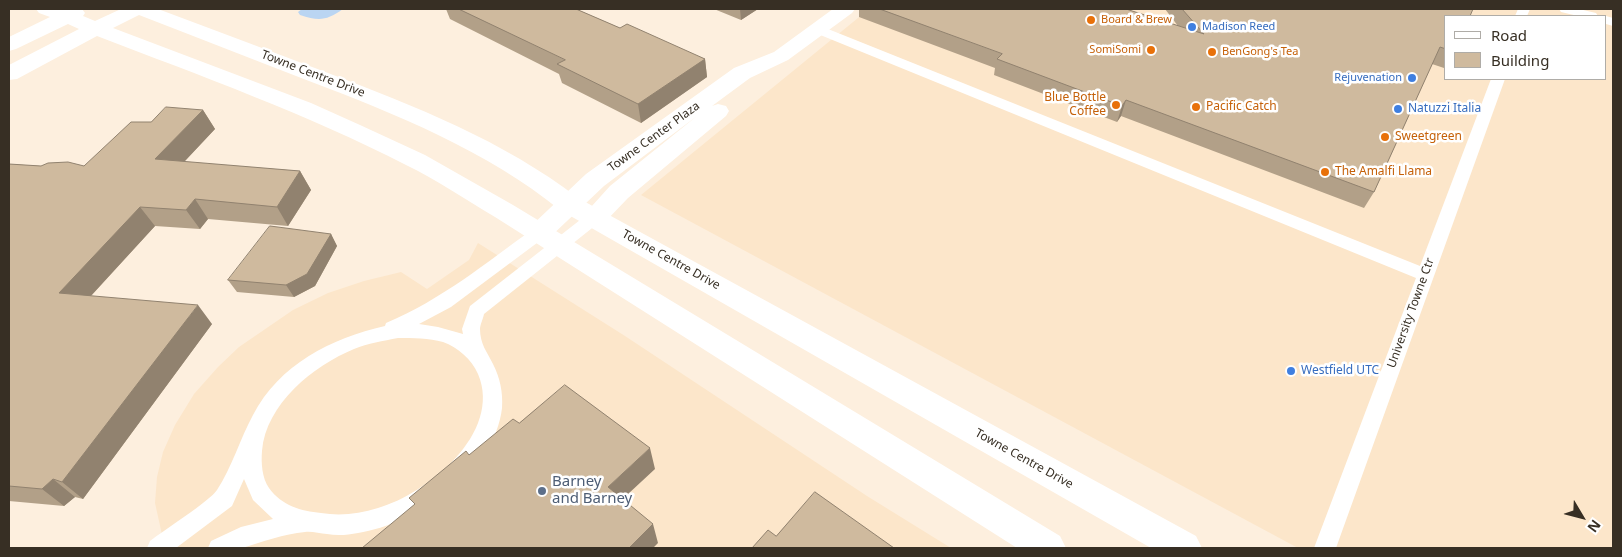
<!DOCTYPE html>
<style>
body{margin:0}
#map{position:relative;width:1622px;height:557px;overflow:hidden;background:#fdefde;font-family:"Noto Sans",sans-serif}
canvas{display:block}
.frame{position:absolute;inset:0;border:10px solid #372f24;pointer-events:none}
.legend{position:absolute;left:1444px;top:15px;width:162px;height:65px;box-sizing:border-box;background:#fff;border:1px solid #afaca7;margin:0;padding:6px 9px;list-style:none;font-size:15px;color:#372f24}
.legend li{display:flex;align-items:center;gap:10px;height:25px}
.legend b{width:25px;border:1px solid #afaca7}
.north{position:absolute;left:1557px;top:492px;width:50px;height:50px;-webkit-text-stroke:4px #fff;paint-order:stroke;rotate:127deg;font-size:14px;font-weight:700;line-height:20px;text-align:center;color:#372f24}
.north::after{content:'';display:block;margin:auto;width:18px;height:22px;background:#372f24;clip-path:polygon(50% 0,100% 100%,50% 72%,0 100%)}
</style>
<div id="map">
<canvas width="1622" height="557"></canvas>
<div class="frame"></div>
<ul class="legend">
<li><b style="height:6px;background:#fff"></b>Road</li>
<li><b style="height:14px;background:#cfba9e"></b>Building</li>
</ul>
<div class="north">N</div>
</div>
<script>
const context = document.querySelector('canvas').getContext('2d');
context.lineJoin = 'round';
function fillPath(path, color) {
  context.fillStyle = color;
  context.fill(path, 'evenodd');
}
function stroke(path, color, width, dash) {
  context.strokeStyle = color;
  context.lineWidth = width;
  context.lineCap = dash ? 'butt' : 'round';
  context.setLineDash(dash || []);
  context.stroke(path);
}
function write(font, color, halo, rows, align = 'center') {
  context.font = font + ' "Noto Sans",sans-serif';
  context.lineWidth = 5;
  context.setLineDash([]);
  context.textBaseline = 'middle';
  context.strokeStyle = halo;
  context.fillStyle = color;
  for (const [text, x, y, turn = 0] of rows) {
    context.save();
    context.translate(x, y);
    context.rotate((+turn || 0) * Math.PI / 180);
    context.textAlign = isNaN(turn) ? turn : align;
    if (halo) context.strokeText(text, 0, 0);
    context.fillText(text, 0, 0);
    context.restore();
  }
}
const built = new Path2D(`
 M869 9H1613V548H1298L641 195ZM1446 16H1606V79H1446Z
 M478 243 625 336 867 496 951 548H151L163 539 155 503 157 477 163 452 175 425 194 394 218 367 239 347 293 310 328 293 364 281 401 272 427 289 469 260Z`);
const water = new Path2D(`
 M302 9H343C326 21 319 21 300 15L298 12Z`);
const lane = new Path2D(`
 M1518 9H1530L1527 16H1515Z
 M1559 9H1579L1596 13 1598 16H1578L1561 12Z
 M1606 16 1613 18V26L1606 24Z
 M818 25 1420 266 1491 79H1505L1336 548H1314L1416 278 813 32 812 29Z
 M595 211 601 213 603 217 601 221 484 314C483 319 480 325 480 329 480 344 487 352 493 364 500 378 503 392 502 408 495 472 416 524 358 533 348 535 337 536 327 534 320 534 312 531 305 532 284 534 262 542 242 548 232 551 218 548 208 548L211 541 241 527 273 519 253 500 244 479 232 506 176 548H147L150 541C163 531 211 500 217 490 232 467 240 439 253 415 279 365 331 338 385 326L386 323C441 300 486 263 533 229L539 227 545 229 547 233 545 237 451 307 419 324 438 327 463 334 462 329 470 306 589 213ZM398 338C413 338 429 338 443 342 458 347 472 360 478 374 503 433 427 494 378 508 359 514 340 516 321 513 301 511 282 506 269 488 262 478 261 463 262 451 266 404 313 366 354 349 368 343 383 341 398 338Z`);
const street = new Path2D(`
 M833 9H855L852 13 788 60 750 78 712 106 718 104 726 106 729 111 726 116 628 198 604 223 595 226 586 223 582 217 610 186 697 116 604 186 548 239 539 242 530 239 526 233 530 227 586 174 734 68 774 52Z`);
const secondary = new Path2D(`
 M36 9H82L85 13 83 16 95 21 121 9H158C215 30 272 52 328 73 415 106 504 141 578 198L1196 536 1202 548H1151L560 210C487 151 396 114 309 81 252 59 196 37 139 15L113 28 311 103 360 125 425 155 513 205 1060 536 1066 548H1017L495 217C466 200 437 180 406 165 307 114 201 76 97 36L17 79 9 80V65L79 29 68 24 16 49 9 51V37L50 17 39 13Z`);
const wall = new Path2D(`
 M446 9H576L620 28 705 59 707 77 641 123 562 83 559 74 450 19Z
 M714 9H758L741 20Z
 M859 9H1126L1178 26 1165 9H1473L1446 16V66L1444 68 1432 64 1374 192 1364 208 1121 116 1117 122 994 75 995 68 859 17Z
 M203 110 215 129 184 162 300 171 311 190 288 226 208 219 200 229 155 226 91 296 212 324 83 499 75 497 64 506 9 501V164L41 166H84L151 122Z
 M331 234 337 246 315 286 294 297 237 292 228 280Z`);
const shadedWall = new Path2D(`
 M740 9H758L741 20Z
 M705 59 707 77 641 123 638 104Z
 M1126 100 1121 116 1117 122 1122 106Z
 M203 110 215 129 168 179 155 159Z
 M300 171 311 190 288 226 277 207Z
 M195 199 208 219 200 229 186 210Z
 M140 207 155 226 76 312 59 293Z
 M331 234 337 246 315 286 294 297 286 285Z
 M198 305 212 324 83 499 62 482Z
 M650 448 655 469 614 507 608 487Z
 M53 479 75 497 64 506 42 489Z
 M653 524 658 543 653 548H629Z`);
const building = new Path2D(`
 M459 9H576L620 28 627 24 705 59 638 104 557 64 565 60Z
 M880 9H1126L1204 34 1182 9H1473L1470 16H1446V49L1440 47 1374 192 1126 100 1122 106 997 59 1002 54Z
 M166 107 203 110 155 159 300 171 277 207 195 199 186 210 140 207 59 293 198 305 62 482 53 479 42 489 9 486V164L41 166 48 163 68 162 84 166 131 122H151Z
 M270 226 331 234 307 274 286 285 228 280Z
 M565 385 650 448 608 487 653 524 629 548H362L415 504 409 498 466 451 469 455 513 419 519 423Z
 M815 492 894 548H752L768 530 776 536Z`);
const markers = [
 [1091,20,5,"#e8710a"],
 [1192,27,5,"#3f7fe0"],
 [1151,50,5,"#e8710a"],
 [1212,52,5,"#e8710a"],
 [1412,78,5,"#3f7fe0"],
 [1116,105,5,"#e8710a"],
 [1196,107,5,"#e8710a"],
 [1398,109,5,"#3f7fe0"],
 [1385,137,5,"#e8710a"],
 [1325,172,5,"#e8710a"],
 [1291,371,5,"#3f7fe0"],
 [542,491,5,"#5c6f8a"]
];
const farFoodnames = [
 ["Board & Brew",1101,20],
 ["SomiSomi",1141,50,"right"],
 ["BenGong's Tea",1222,52]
];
const farShopnames = [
 ["Madison Reed",1202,27],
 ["Rejuvenation",1402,78,"right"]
];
const streetNames = [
 ["Towne Centre Drive",313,74,21],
 ["Towne Center Plaza",654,137,-36],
 ["Towne Centre Drive",671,260,29],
 ["University Towne Ctr",1411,313,-70],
 ["Towne Centre Drive",1024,459,29]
];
const foodNames = [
 ["Blue Bottle",1106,98,"right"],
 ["Coffee",1106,112,"right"],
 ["Pacific Catch",1206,107],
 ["Sweetgreen",1395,137],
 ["The Amalfi Llama",1335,172]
];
const shopNames = [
 ["Natuzzi Italia",1408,109],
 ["Westfield UTC",1301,371]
];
const nearServicenames = [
 ["Barney",552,482],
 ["and Barney",552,499]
];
fillPath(built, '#fce6ca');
fillPath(water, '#bad5f2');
fillPath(lane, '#fff');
fillPath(street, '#fff');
fillPath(secondary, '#fff');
fillPath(wall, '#b2a088');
fillPath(shadedWall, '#91826f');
fillPath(building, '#cfba9e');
stroke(building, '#91826f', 1);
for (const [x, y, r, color] of markers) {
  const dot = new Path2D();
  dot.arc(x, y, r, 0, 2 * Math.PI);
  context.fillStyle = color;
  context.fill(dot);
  stroke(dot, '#fff', 2);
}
write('11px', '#c56008', '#fff', farFoodnames, 'left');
write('11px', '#366cbe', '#fff', farShopnames, 'left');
write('12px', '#372f24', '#fff', streetNames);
write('12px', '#c56008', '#fff', foodNames, 'left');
write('12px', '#366cbe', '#fff', shopNames, 'left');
write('15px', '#4e5e75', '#fff', nearServicenames, 'left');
</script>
